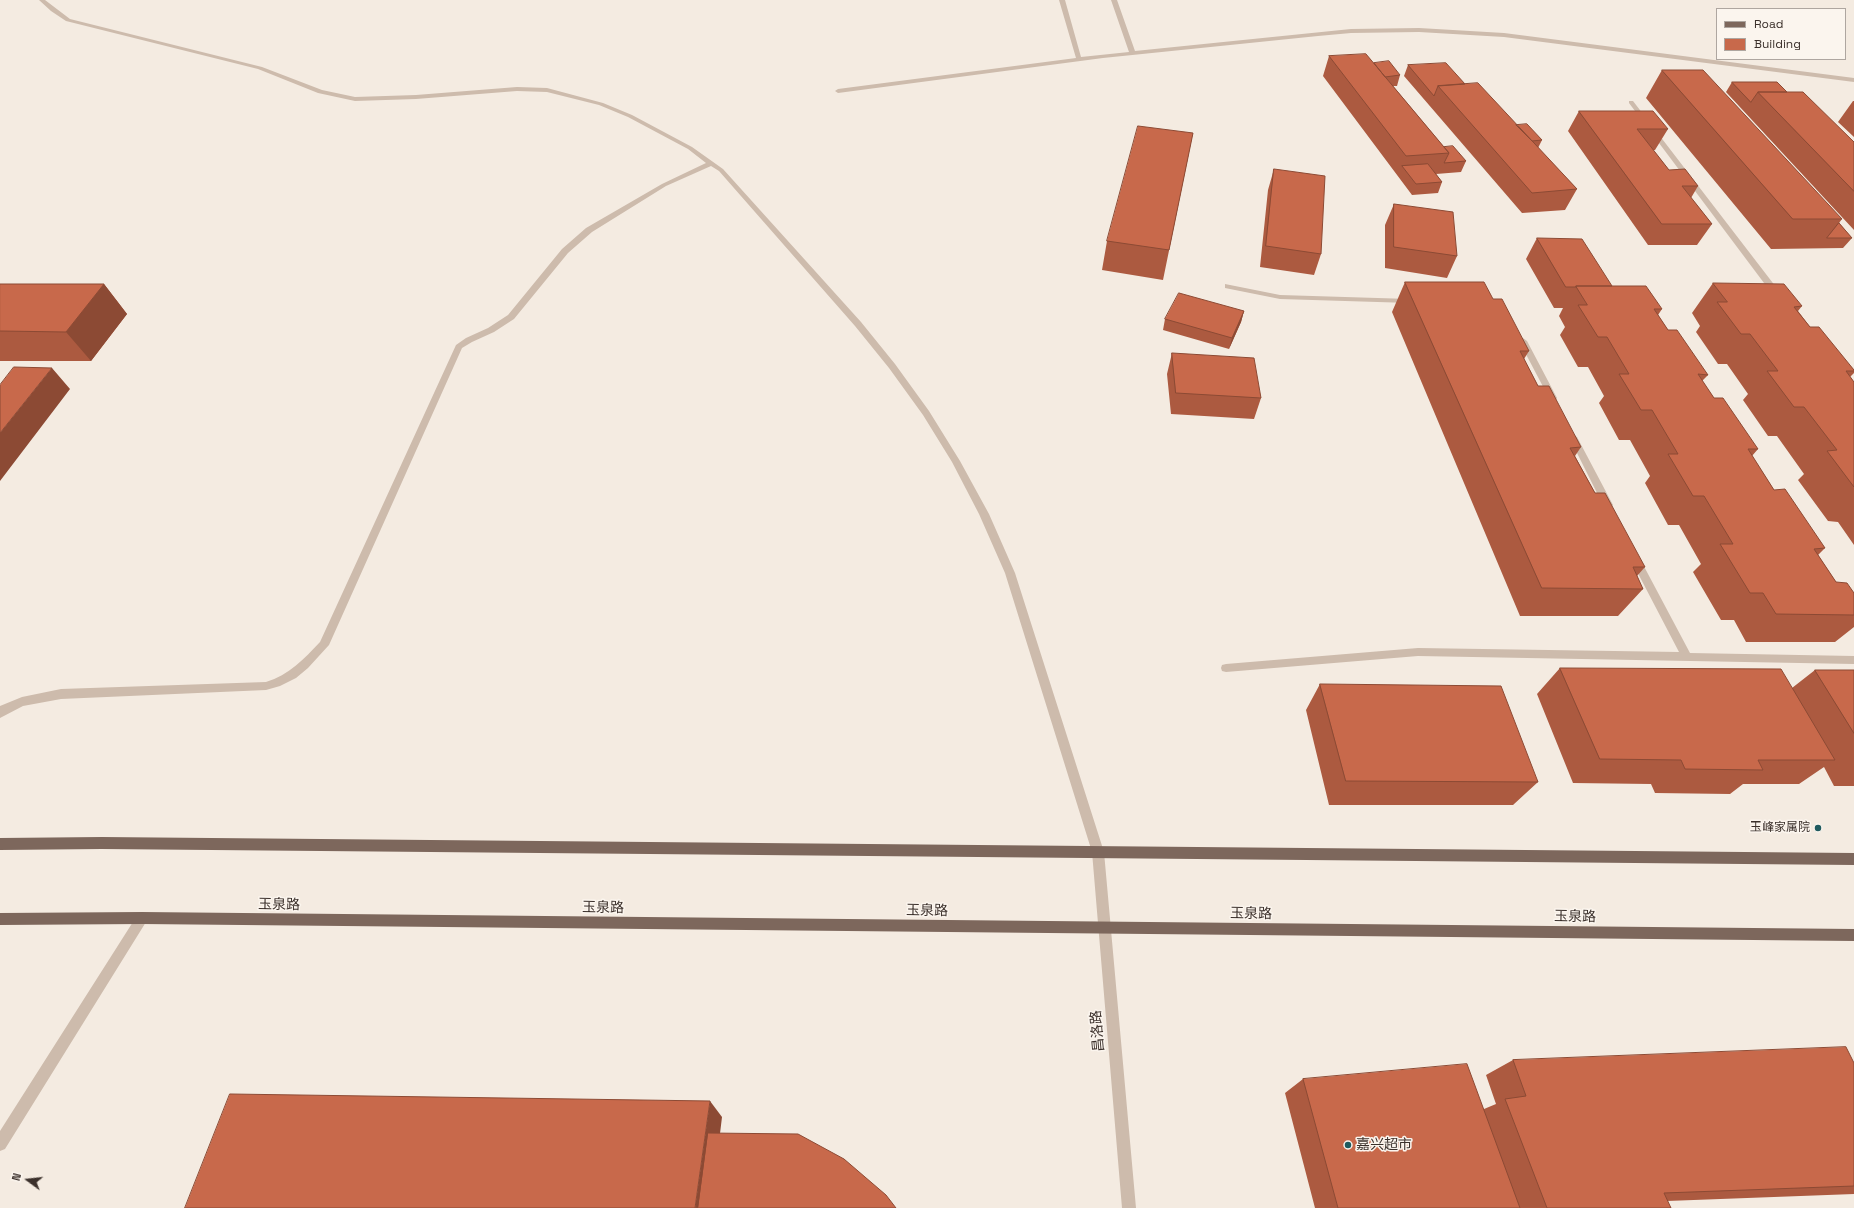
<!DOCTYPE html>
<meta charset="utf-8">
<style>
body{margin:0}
#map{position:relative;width:1854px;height:1208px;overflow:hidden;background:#f4ebe1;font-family:"Space Grotesk",sans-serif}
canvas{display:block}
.legend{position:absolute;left:1716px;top:8px;width:130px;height:52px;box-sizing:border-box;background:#fbf5ee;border:1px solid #aea6a0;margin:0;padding:5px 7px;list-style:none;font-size:12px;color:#3b302b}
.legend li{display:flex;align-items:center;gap:8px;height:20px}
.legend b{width:20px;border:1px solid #aea6a0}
.north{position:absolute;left:8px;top:1160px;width:40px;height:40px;-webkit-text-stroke:3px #fbf5ee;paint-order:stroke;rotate:285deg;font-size:11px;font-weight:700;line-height:16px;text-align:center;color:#3b302b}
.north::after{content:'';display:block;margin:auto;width:14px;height:18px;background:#3b302b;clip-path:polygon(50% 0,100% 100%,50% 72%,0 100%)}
</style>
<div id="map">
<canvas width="1854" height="1208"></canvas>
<ul class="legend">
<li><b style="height:5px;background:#7d675c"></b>Road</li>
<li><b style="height:11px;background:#c8694b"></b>Building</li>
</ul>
<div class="north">N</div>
</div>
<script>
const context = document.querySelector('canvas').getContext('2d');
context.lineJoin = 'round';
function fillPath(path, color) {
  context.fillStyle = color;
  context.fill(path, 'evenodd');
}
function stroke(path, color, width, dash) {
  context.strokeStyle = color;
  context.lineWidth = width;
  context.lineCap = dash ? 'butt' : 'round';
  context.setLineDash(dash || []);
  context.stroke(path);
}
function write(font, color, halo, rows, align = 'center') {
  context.font = font + ' "Space Grotesk","Noto Sans SC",sans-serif';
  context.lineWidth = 3;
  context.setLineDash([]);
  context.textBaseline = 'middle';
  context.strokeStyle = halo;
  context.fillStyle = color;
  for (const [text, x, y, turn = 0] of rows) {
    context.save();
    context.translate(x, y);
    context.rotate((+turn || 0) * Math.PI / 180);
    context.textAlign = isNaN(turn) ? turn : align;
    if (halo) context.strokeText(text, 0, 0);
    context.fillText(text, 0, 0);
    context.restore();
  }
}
const minor = new Path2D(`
 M39 0H45L70 19 262 67 322 90 355 97 416 95 517 87 547 88 603 103 632 115 692 147 723 169 861 322 895 364 929 411 960 461 989 514 1015 573 1104 852 1136 1208H1122L1092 852 1005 573 979 514 952 462 923 415 889 368 855 326 719 171 711 166 666 186 592 232 568 253 514 319 494 332 472 342 462 348 329 645 308 668 296 678 280 686 266 690 61 699 23 706 0 718V706L22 697 61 689 266 682C289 675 304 659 320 642L456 345 466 338 488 328 508 315 562 249 586 228 662 184 706 163 688 149 628 117 599 105 547 92 517 91 416 99 355 101 318 93 258 69 66 21 51 11Z
 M1059 0H1065L1081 57 1129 52 1111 0H1117L1135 51 1351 29 1419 28 1504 33 1854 78V82L1504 37 1419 32 1351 33 1318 36 1103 58 838 93 835 91 838 89 1076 58Z
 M1629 101H1633L1779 291V295H1773L1629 103Z
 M1225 284 1280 295 1410 299 1414 301 1410 303 1280 299 1225 288Z
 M1523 338 1527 341 1557 398 1556 400 1553 401 1549 398 1519 341Z
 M1573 434 1577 437 1613 505 1611 507H1605L1603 505 1569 437Z
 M1636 556 1639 557 1690 653 1854 656V664L1418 656 1226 672 1222 671 1221 668 1222 665 1226 664 1418 648 1679 652 1631 560Z
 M142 912 146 914 148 918 146 922 5 1149 0 1151V1131L138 914Z`);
const major = new Path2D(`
 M102 837 1854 853V865L102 849 0 850V838Z
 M142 912 1854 929V941L142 924 0 925V913Z`);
const wall = new Path2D(`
 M1329 56 1374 63 1400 75 1397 86H1393L1444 147 1466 161 1461 172 1436 174 1442 182 1438 193 1412 195 1323 76Z
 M1408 65 1465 84 1516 125 1542 140 1538 148 1577 189 1565 210 1522 213 1404 76Z
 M1662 70 1842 219 1839 223 1852 238 1843 248 1771 249 1646 98Z
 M1732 82 1787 92 1854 142V230L1726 92Z
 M1853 101H1854V137L1838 122Z
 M1579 111 1668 129 1655 150H1653L1669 170 1698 186 1691 198 1712 224 1697 245H1648L1568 131Z
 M1193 133 1163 280 1102 270 1107 241Z
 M1274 169 1321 254 1314 275 1260 267 1268 190Z
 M1394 204 1457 256 1447 278 1385 268V225Z
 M1537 238 1612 286 1662 309 1658 315 1668 330 1708 375 1702 381 1714 398 1758 449 1752 456 1774 490 1825 548 1818 555 1836 582 1854 593V627L1835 642H1746L1734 620H1721L1693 572 1701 564 1679 525H1668L1645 483 1650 476 1630 440H1619L1599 403 1604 396 1588 367H1578L1560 335 1565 327 1559 316 1563 308H1554L1526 259Z
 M1405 282 1493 299 1529 351 1524 359 1538 386 1581 447 1575 456 1595 493 1645 567 1637 576 1643 589 1618 616H1520L1392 312Z
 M1713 283 1802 306 1798 311 1810 327 1854 370V373L1850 377 1854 382V545L1838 522 1828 521 1798 480 1804 474 1777 436H1768L1743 400 1748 394 1727 364H1718L1696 332 1700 326 1692 313Z
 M0 284H104L127 314 91 361H0Z
 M1244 311 1241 322 1229 349 1163 330 1165 319Z
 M1172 353 1261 398 1254 419 1171 414 1167 374Z
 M1560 668 1792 688 1815 670H1854V786H1834L1824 767 1799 784H1743L1730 794 1655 793 1651 784 1573 783 1537 694Z
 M1320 684 1538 782 1513 805H1329L1306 710Z
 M1513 1060 1854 1063V1194L1667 1201 1671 1208H1315L1285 1093 1303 1079 1484 1109 1496 1104 1486 1075Z`);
const shadedWall = new Path2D(`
 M104 284 127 314 91 361 66 332Z
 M1244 311 1241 322 1229 349 1232 338Z
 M52 368 70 389 0 481V433Z
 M710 1101 722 1117 711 1208H695Z`);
const building = new Path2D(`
 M1366 54 1449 153 1406 156 1329 56Z
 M1389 61 1400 75 1385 77 1374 63Z
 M1446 63 1465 84 1438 86 1434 96 1408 65Z
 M1662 70H1703L1842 219H1793Z
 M1732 82H1777L1787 92H1758L1751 102Z
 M1478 83 1577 189 1532 193 1438 86Z
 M1758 92H1803L1854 142V191Z
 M1579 111H1653L1668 129H1637L1669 170 1685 169 1698 186H1682L1712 224H1662Z
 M1527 124 1542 140 1532 141 1516 125Z
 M1138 126 1193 133 1169 250 1107 241Z
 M1453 146 1466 161 1444 163 1449 153 1444 147Z
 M1428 164 1442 182 1416 184 1402 166Z
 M1274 169 1325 176 1321 254 1266 246Z
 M1394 204 1453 212 1457 256 1394 247Z
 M1839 223 1852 238H1827Z
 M1537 238 1582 239 1612 286H1576V287H1566Z
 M1405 282H1484L1493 299H1502L1529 351H1520L1538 386H1549L1581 447 1570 448 1595 493H1605L1645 567H1633L1643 589 1542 588Z
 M1713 283 1784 284 1802 306 1794 307 1810 327H1819L1854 370V371H1846L1854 382V487L1827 451 1837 450 1804 407H1794L1767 371H1778L1750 334H1741L1717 302H1727Z
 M0 284H104L66 332 0 331Z
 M1576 286H1646L1662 309H1654L1668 330H1677L1708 375 1698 374 1714 398H1723L1758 449H1748L1774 490 1785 489 1825 548 1814 549 1836 582 1847 583 1854 593V615L1776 614 1763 593H1750L1720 544H1733L1704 496H1693L1668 454H1678L1652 410H1641L1619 374H1629L1607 337H1598L1578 305H1587Z
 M1179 293 1244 311 1232 338 1165 319Z
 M1172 353 1254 358 1261 398 1176 393Z
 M14 367 52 368 0 433V385Z
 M1560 668 1781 669 1835 760H1758L1763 770 1685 769 1681 760 1600 759Z
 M1815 670H1854V733Z
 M1320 684 1501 686 1538 782 1346 781Z
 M1846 1047 1854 1063V1186L1664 1193 1671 1208H1547L1505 1099 1526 1096 1513 1060Z
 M1467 1064 1520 1208H1338L1303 1079Z
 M230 1094 710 1101 695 1208H185Z
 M708 1133 798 1134 844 1159 886 1195 896 1208H698Z`);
const markers = [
 [1818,828,4,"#1f5a5e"],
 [1348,1145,4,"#1f5a5e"]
];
const poiNames = [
 ["玉峰家属院",1810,828]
];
const nearStreetnames = [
 ["玉泉路",279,905,1],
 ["玉泉路",603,908,1],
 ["玉泉路",927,911,1],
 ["玉泉路",1251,914,1],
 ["玉泉路",1575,917,1],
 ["昌洛路",1098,1031,-95]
];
const nearPoinames = [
 ["嘉兴超市",1356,1145]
];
fillPath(minor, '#cdbbac');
fillPath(major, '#7d675c');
fillPath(wall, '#ac5a40');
fillPath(shadedWall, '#8c4a34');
fillPath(building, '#c8694b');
stroke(building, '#8c4a34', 1);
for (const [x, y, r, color] of markers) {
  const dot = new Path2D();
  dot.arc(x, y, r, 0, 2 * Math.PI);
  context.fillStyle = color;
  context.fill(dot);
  stroke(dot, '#fbf5ee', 1.5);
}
write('12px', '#3b302b', '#fbf5ee', poiNames, 'right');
write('14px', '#3b302b', '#fbf5ee', nearStreetnames);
write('14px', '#3b302b', '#fbf5ee', nearPoinames, 'left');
</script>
